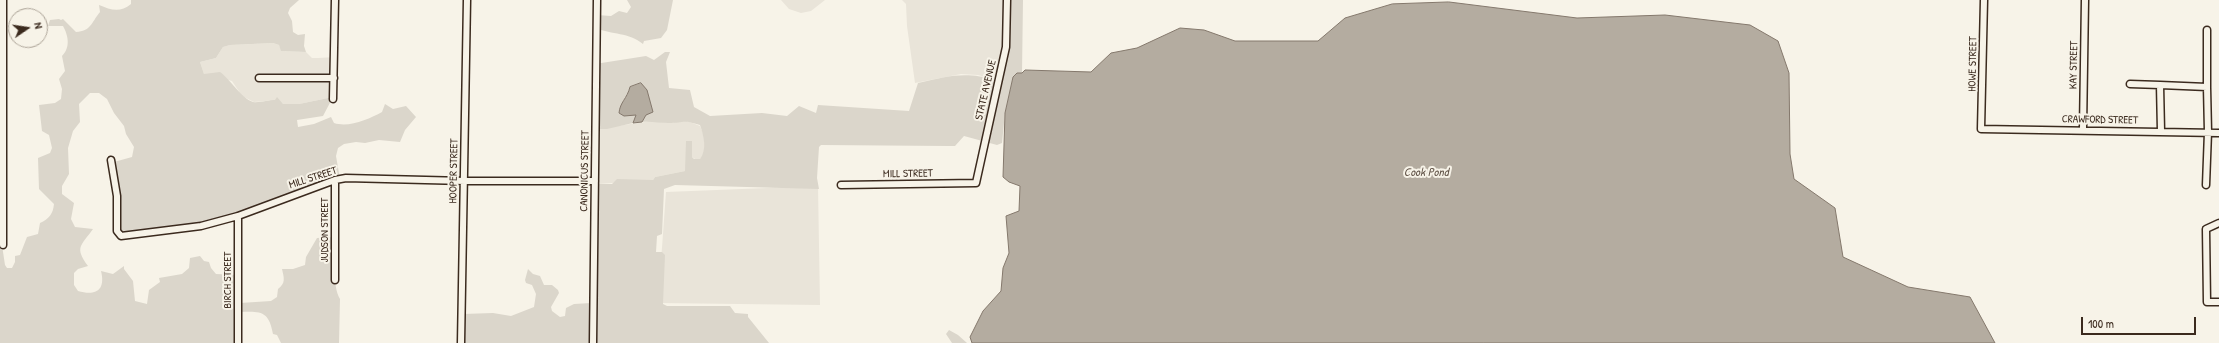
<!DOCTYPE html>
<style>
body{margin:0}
#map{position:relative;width:2219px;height:343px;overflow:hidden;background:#f7f3e8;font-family:"Patrick Hand",sans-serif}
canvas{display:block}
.north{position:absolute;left:8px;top:8px;width:40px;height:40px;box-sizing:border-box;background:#f7f3e8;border:1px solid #aca397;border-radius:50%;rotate:77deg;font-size:11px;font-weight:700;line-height:16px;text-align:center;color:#3b2a1e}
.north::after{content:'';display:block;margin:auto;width:14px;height:18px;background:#3b2a1e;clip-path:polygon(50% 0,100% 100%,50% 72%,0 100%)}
.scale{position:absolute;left:2081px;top:317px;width:115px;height:18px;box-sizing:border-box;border:2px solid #3b2a1e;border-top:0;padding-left:5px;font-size:12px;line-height:14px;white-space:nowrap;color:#3b2a1e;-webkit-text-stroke:3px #f7f3e8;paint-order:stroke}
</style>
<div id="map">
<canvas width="2219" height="343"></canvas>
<div class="north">N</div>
<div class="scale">100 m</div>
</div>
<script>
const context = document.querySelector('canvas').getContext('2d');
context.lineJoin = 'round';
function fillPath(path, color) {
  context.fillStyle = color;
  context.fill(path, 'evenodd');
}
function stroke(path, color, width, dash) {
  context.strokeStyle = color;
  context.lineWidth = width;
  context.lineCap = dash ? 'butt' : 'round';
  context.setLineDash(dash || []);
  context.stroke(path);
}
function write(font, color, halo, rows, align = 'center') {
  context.font = font + ' "Patrick Hand",sans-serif';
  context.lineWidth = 4;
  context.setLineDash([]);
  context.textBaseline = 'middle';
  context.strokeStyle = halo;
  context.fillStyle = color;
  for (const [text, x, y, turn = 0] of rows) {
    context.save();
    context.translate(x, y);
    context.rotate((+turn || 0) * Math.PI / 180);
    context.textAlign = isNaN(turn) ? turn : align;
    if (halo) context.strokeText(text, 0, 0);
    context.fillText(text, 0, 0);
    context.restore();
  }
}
const built = new Path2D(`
 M781 0H825L811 11 801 13 789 9Z
 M902 0H1008V29L997 80 978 75 961 74 915 83 907 26 906 4Z
 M273 43 279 45 282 51 306 52 312 58H318L336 57 333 97 299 104H283L276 100 254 102 242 96 232 81 204 74 200 62 216 58 223 47 230 45Z
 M685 120 700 126 704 135V154L700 159H695L692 157V142L685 171 655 177 653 180 598 184 595 129 652 121 669 123Z
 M818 186 820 305 658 303 666 192Z`);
const green = new Path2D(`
 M131 0H299L290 8 288 13 292 21 293 32 298 35 305 34 304 46 306 52 281 51 279 45 273 43 230 45 223 47 216 58 200 62 204 74 220 72C231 80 241 98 253 102 259 103 269 100 275 100L277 97 283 104H299L333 97 323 116 297 120 298 127 314 124 331 117 334 123C349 128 369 119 382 112L385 104 393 109 406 106 416 117 405 130 400 142 379 140 365 143 356 142 344 144 338 148 336 156 340 179 211 224 121 234 118 228 114 162 132 157 134 147 126 134 124 126 114 113 107 99 99 93H90L79 104 80 122 73 131 68 148 69 174 62 186V194L74 203 71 219 75 227 93 229C81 246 74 247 88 266L78 269 74 273V285L78 291C95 296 106 291 101 271L113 274 124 266V269L133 281 135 301 147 304 149 290 160 282 159 278 182 274 189 268 190 258 200 256 204 261 209 262 211 268 216 274 238 275 240 303 271 301 277 297 278 289C286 283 284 278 282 269H293L305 265 306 257 317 238 335 237C335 254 332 286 340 299L339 343H281L277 335 273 334C269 311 261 311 240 312L239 343H0V232L5 265 7 268H12L15 262V256L20 255 27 237 38 234 40 223C49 219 53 214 54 204L39 189 38 158 50 153 52 148 49 135 42 131 39 105 55 103 61 99 62 89 59 79 65 71 62 56C71 47 68 35 63 26H48L50 20 59 19 61 20 63 19 76 32C91 31 91 23 100 12L99 5C111 10 120 13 131 4Z
 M627 0H673L667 30 661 38 644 41 643 44C629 32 612 35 596 28L597 15 611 16 619 11 627 13 631 7Z
 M1008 0H1023L1022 73H1017L1013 77 1005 113 1002 143 997 145 964 136 955 146H948L821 145 819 147 817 178 819 189 675 185 664 189 662 234 657 236 656 252H662L665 255 663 304 667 306H730L735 313 748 314V317L769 343H462L463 314 493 313 511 316 534 307 536 294 532 285 526 283 525 280 528 269 533 274 540 276 544 285H552L558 290 559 293 551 307 552 311 560 317 565 316 566 308 574 304 591 303 598 184H612L617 179 653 180 655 177 685 171 686 141H692V157L694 159H700C707 150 704 136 700 125 682 119 684 123 668 123 659 123 651 121 642 122L646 115 630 87C627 99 620 103 619 113L636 115 633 123 607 129H595V64L646 56 654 60 665 52H670L666 62 669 88 690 90 694 107 710 116 762 113 787 116 799 106 816 113 818 105 909 111 918 83C949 76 964 71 997 80L1008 46Z
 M949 330 958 335 967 343H952L946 334Z`);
const water = new Path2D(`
 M1449 2 1577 18 1665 15 1750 25 1778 41 1789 73 1790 154 1794 179 1835 208 1843 257 1908 287 1970 297 1995 343H972L970 337 983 311 1001 291 1003 268 1009 253 1006 216 1019 211 1020 186 1009 182 1003 177 1005 113 1013 77 1017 73H1022L1025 70 1091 72 1111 53 1137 48 1180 28 1204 30 1235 41H1318L1345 18 1392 4Z
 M641 83 647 90 653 112 646 115 642 122 633 123 636 115 624 116 619 113C620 102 627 99 630 87Z`);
const street = new Path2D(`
 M1984 0 1981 129 2219 133
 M259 78H334
 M2130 84 2160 85
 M2207 87V30
 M333 99 335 0
 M2083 129 2085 0
 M2161 131 2160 85 2207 87 2208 132 2206 185
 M111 160 117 196V231L121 236 201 226 238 216 335 180 346 178 465 181H595
 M335 180V280
 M841 185 976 183 1006 47 1007 0
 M2219 223 2206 229 2207 302H2219
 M3 245V0
 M238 343V216
 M461 343 467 0
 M593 343 597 0`);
const streetNames = [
 ["HOWE STREET",1973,64,-89],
 ["KAY STREET",2074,65,-89],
 ["STATE AVENUE",986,90,-77],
 ["CRAWFORD STREET",2100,120,1],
 ["HOOPER STREET",454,171,-89],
 ["CANONICUS STREET",585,171,-89],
 ["MILL STREET",908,174,-1],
 ["MILL STREET",313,178,-18],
 ["JUDSON STREET",325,230,-90],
 ["BIRCH STREET",228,280,-90]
];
const waterNames = [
 ["Cook Pond",1426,173]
];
fillPath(built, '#e9e4d9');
fillPath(green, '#dbd6cb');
fillPath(water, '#b4aca0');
stroke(water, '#84786c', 1);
stroke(street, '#3b2a1e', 9);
stroke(street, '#f7f3e8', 6);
write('11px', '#3b2a1e', '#f7f3e8', streetNames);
write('italic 12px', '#5f5145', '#f7f3e8', waterNames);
</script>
